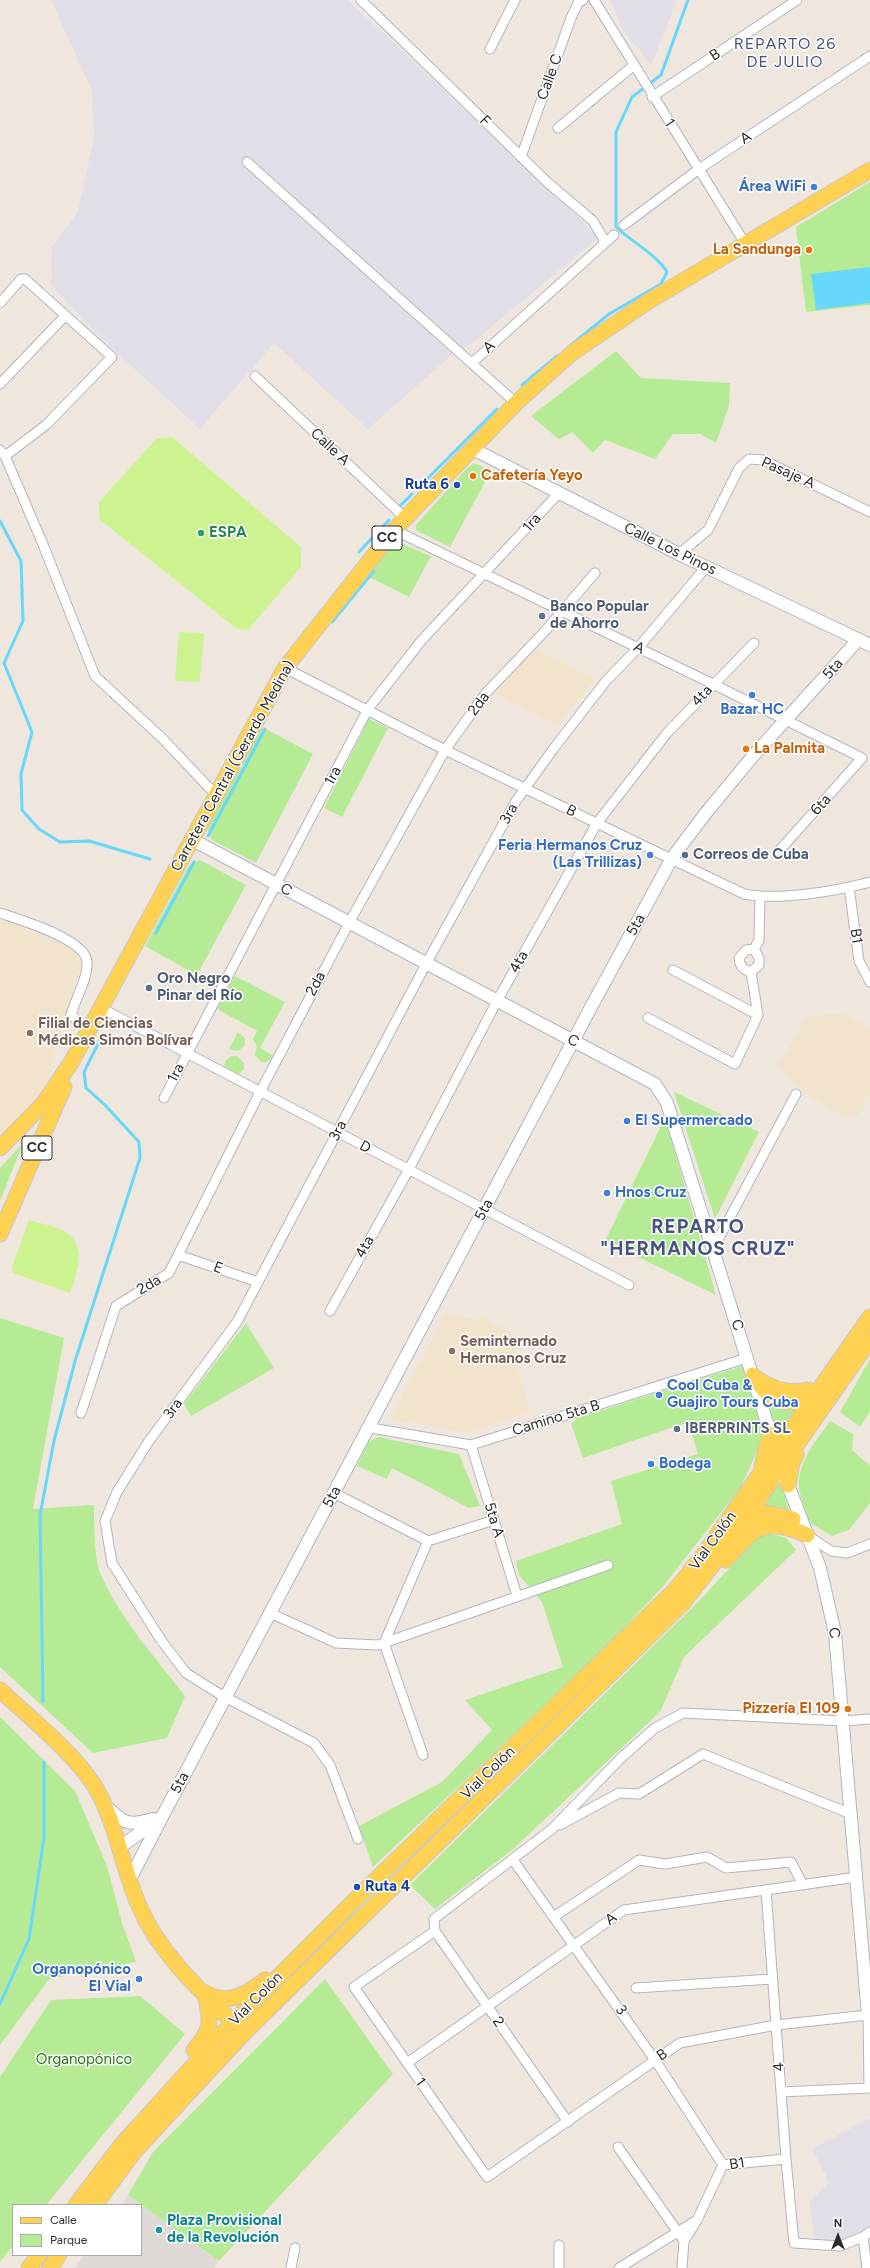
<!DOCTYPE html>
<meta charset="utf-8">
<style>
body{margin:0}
#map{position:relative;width:870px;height:2268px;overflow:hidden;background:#efe7de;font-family:Figtree,sans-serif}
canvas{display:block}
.legend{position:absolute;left:12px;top:2204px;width:130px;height:52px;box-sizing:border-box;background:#fff;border:1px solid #ababab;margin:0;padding:5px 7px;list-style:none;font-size:12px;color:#2c2c2c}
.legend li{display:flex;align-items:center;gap:8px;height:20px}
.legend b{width:20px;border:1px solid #ababab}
.north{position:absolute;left:818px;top:2216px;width:40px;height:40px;-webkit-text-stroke:3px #fff;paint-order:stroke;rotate:0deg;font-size:11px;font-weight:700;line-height:16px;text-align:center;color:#2c2c2c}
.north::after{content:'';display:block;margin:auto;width:14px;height:18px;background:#2c2c2c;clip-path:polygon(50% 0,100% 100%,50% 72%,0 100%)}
</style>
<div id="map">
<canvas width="870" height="2268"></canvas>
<ul class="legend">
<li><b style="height:5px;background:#fed153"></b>Calle</li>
<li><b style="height:11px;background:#b5eb95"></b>Parque</li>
</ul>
<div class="north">N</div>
</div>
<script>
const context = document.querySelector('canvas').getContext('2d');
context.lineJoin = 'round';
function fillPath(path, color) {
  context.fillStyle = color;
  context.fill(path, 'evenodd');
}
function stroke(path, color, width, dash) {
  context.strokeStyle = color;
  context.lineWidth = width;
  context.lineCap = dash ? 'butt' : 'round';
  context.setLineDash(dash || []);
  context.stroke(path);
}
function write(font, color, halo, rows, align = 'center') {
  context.font = font + ' Figtree,sans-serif';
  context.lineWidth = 3;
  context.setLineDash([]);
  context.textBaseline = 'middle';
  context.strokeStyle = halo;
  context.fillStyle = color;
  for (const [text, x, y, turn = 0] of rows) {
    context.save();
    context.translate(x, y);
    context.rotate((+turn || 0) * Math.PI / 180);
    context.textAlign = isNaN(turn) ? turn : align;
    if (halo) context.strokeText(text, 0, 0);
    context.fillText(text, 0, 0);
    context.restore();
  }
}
const industrial = new Path2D(`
 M51 0H348L599 237 472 343 453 354 368 429 274 343 200 429 99 336 51 285 52 247 78 212 94 137 92 91Z
 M611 0H677L651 65 622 29Z
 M870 2118V2236L855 2246 815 2240 809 2203 829 2182 812 2149Z`);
const education = new Path2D(`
 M534 648 596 679 556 725 494 694Z
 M0 919 63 943 74 951 81 966 41 1099 0 1136Z
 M841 1013 870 1028V1094L857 1117 842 1116 800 1090 778 1065 807 1017Z
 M446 1313 475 1320 484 1318 513 1334 520 1377 530 1412 469 1433 390 1419Z`);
const green = new Path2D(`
 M870 182V305L806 312 796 227Z
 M616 351 641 378 730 383 729 406 716 443 700 434H673L655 459 605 440 593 453 572 432 559 439 531 416Z
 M474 463 491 471 450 547 416 530V525L466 469Z
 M395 541 431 556 409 597 365 575 390 545Z
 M369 719 388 728 342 817 324 808Z
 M260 726 313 754 256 863 212 840 207 829Z
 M200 860 246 885 197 975 145 946 189 865Z
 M235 976 285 1002 260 1048 274 1056 267 1062H261L255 1055 257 1046 253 1039 257 1031 217 1009Z
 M238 1032 245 1038V1045L238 1051 229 1049Z
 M231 1056H237L244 1063V1069L239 1074 224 1066 226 1060Z
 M674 1092 759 1132 715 1219Z
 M665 1118 716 1295 605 1241Z
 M23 1143 0 1201V1168Z
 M0 1318 64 1338 33 1509 94 1505C94 1522 94 1560 101 1575 121 1620 156 1658 185 1696L167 1738 93 1753 0 1667Z
 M246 1323 274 1368 191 1416 184 1404Z
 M870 1359V1412L860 1427 840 1412Z
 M743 1366 761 1427V1442L741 1487 660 1590 591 1662 373 1867 359 1826 442 1782 492 1730 465 1700 563 1667 542 1602 519 1575 516 1561 622 1524 611 1481 698 1454 688 1422 583 1458 571 1424 577 1418Z
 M764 1401 796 1408 776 1437Z
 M830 1421 853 1434 852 1450 870 1466V1503L849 1530 832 1536 810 1523C806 1512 800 1498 799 1487 798 1461 816 1441 830 1421Z
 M378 1437 459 1454 480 1506 469 1508 392 1468 387 1479 357 1466 368 1442Z
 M779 1479 789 1510 762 1508Z
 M769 1533 786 1538 796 1550 684 1657 660 1712 512 1850 435 1909 410 1885 700 1600 756 1539Z
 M0 1717 75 1791 107 1866 122 1923 136 1962 49 1979 0 2045Z
 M325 1979 393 2074 219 2261 128 2195 153 2152Z
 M140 1996 185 2034 46 2205H13V2246L0 2262V2077L51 2000Z`);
const pitch = new Path2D(`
 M172 437 301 547V567L248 630 237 629 99 519V502L156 439Z
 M179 632 204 633 200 682 175 681Z
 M29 1220C39 1223 51 1225 62 1230 88 1242 78 1273 70 1293L13 1273 12 1267Z`);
const plaza = new Path2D(`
 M128 2195 219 2261 214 2268H75L84 2255H141V2205H121Z`);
const water = new Path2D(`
 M870 267V303L816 310 811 274Z`);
const stream = new Path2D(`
 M571 345 609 314 661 284 667 272C656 254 632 242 616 227V132L632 97 661 75 688 0
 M522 385 557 356
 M428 478 497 409
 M400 506 412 494
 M0 521 21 561 23 621 4 663 32 732 21 774 22 810 39 829 60 842 89 841 150 859
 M359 552 389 520
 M332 622 374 571
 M208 836 265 729
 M156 933 194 862
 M43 1702 40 1515 54 1441 75 1361 140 1158 139 1142 105 1105 86 1088 84 1072 103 1034
 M0 2004 29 1939 44 1838V1762`);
const minor = new Path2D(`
 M361 0 547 182 593 221 603 238 604 244
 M594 0 746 245
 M490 49 515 0
 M652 97 797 0
 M558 128 633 66
 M521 157 571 18 578 3 583 0
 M247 162 516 403
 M624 225 699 169 870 56
 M0 303 21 279H25L112 357 46 425 5 456
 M472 363 614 235
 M255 376 405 518
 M0 384 65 316
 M0 450 5 456 42 542 95 676 162 738 215 794
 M394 530 713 684 862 758 779 851
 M679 554 708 530 739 468 749 459 763 460 870 512
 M285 668 445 750 744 894C780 901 835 891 870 882
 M849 887 859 961 870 982
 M0 913C20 920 86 939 87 962 88 979 75 999 71 1015L89 1030
 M673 970 758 1015
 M751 972C742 969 740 966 739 958L746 950 754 949
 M101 1008 629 1285
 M648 1018 735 1064 758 1015 751 972 759 965V958L754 949 759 940 760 897
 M164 1098 368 709 421 641 559 493
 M713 1249 796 1094
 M178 1255 258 1282
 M330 1311 409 1169 497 1001 597 823 667 733 754 643
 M81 1413 116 1306 169 1273 260 1092 349 923 445 750 486 693 546 630 595 573
 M366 1434 371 1428 471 1445 747 1358
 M471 1445 517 1596
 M334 1493 428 1541 494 1520
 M807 1535 831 1551 847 1553 870 1544
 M270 1613 336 1643 378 1645 608 1565
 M423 1755 384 1643 428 1541
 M560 1825 619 1793 639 1794 703 1754 851 1814
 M358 1839 330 1765 314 1743 221 1695 186 1673 161 1640 112 1563 105 1521 117 1492 149 1441 237 1322 426 964 516 801 554 748 606 681 638 648 706 567
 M513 1860 655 2060 723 2165
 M766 1890 786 2159 794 2243 840 2246 863 2237
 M555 1916 639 1860 665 1864 707 1857 726 1868 791 1862 803 1885
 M435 1931 354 1987 487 2177 680 2043 776 2025 868 2015 869 2088 781 2092
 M636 1988 772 1979
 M407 2063 624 1910 857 1877
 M568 2122 435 1931 434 1919 552 1829 622 1757 655 1728 683 1713 844 1721 870 1719
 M618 2147 684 2241 682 2268
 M723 2165 786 2159
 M684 2241 697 2220 723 2165
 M291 2268 295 2248
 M559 2268V2245
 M619 2268 697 2220
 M867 2268 863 2237 870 2232`);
const tertiary = new Path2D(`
 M473 449 679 554 870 645
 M191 839 655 1084 667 1103 773 1442
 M785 1477 820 1568 835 1633 868 2015 870 2014
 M107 1807C124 1824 130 1826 153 1819
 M120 1847 162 1817 590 1009 672 858 705 814 753 756 858 640
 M130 1879 161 1819`);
const primary = new Path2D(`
 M0 1148 44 1103 72 1061 285 668 394 530 516 403 572 353 649 301 870 170
 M0 1234 64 1087
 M753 1375C775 1407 780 1404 817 1399
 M759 1380C774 1390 791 1394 808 1390
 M762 1466 770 1434
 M788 1485 792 1463 796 1455
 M743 1520 767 1513 793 1519
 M726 1560C755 1527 764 1516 807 1535
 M0 1690C29 1717 80 1758 98 1792 118 1829 123 1871 140 1908 161 1956 203 1993 240 2029
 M205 1993C230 2006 246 1994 265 1980
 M194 2050C213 2029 211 2020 205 1994
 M76 2205 123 2143 233 2022 362 1893 675 1590 704 1554 870 1317
 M95 2205 134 2152 244 2033 682 1604 711 1567 870 1340
 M29 2268 39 2255
 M50 2268 59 2255`);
const markers = [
 [814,187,4,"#3f7fe0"],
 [809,250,4,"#e8710a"],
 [473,476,4,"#e8710a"],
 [457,485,4,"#1a4fb4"],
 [201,533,4,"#2e9e5b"],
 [542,616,4,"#5c6f8a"],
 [752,695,4,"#3f7fe0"],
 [746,749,4,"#e8710a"],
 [650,855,4,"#3f7fe0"],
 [685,855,4,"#5c6f8a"],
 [149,988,4,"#5c6f8a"],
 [30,1033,4,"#8d6e63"],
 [627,1121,4,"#3f7fe0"],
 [607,1193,4,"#3f7fe0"],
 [452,1351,4,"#8d6e63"],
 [659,1395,4,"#3f7fe0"],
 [677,1429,4,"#5c6f8a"],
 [651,1464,4,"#3f7fe0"],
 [848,1709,4,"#e8710a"],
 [357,1887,4,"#1a4fb4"],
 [139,1979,4,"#3f7fe0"],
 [159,2230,4,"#0f9aa8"]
];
const shields = [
 [387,538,30],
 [37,1148,30]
];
const shieldNames = [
 ["CC",387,538],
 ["CC",37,1148]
];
const streetNames = [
 ["B",715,55,-34],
 ["Calle C",550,77,-70],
 ["F",485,121,45],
 ["1",669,123,57],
 ["A",746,138,-33],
 ["A",489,347,-42],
 ["Calle A",330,447,43],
 ["Pasaje A",788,473,24],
 ["1ra",532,523,-48],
 ["Calle Los Pinos",670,549,26],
 ["A",639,648,26],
 ["5ta",833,669,-49],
 ["4ta",702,696,-47],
 ["2da",479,704,-53],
 ["Carretera Central (Gerardo Medina)",233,766,-61],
 ["1ra",333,776,-62],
 ["6ta",821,805,-48],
 ["B",571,811,26],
 ["3ra",509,814,-61],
 ["C",286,890,28],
 ["5ta",636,925,-61],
 ["B1",856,936,82],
 ["4ta",519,962,-61],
 ["2da",316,984,-62],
 ["C",573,1041,28],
 ["1ra",176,1073,-63],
 ["3ra",338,1131,-63],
 ["D",365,1147,28],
 ["5ta",484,1210,-62],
 ["4ta",365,1247,-61],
 ["E",218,1268,19],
 ["2da",149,1285,-30],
 ["C",737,1325,72],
 ["3ra",173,1409,-54],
 ["Camino 5ta B",556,1418,-17],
 ["5ta",332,1497,-62],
 ["5ta A",494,1520,73],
 ["Vial Colón",713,1541,-54],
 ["C",834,1633,81],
 ["Vial Colón",488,1773,-44],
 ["5ta",180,1783,-62],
 ["A",611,1919,-36],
 ["Vial Colón",256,1999,-45],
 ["3",621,2010,55],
 ["2",498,2022,55],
 ["B",662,2055,-34],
 ["4",779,2067,-94],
 ["1",420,2082,55],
 ["B1",737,2164,-9]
];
const shopNames = [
 ["Área WiFi",806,187,"right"],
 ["Bazar HC",752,710,"center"],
 ["Feria Hermanos Cruz",642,846,"right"],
 ["(Las Trillizas)",642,863,"right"],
 ["El Supermercado",635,1121],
 ["Hnos Cruz",615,1193],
 ["Cool Cuba &",667,1386],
 ["Guajiro Tours Cuba",667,1403],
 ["Bodega",659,1464],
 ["Organopónico",131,1970,"right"],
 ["El Vial",131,1987,"right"]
];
const foodNames = [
 ["La Sandunga",801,250],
 ["Cafetería Yeyo",481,476,"left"],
 ["La Palmita",754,749,"left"],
 ["Pizzería El 109",840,1709]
];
const transitNames = [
 ["Ruta 6",449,485],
 ["Ruta 4",365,1887,"left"]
];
const leisureNames = [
 ["ESPA",209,533]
];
const serviceNames = [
 ["Banco Popular",550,607],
 ["de Ahorro",550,624],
 ["Correos de Cuba",693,855],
 ["Oro Negro",157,979],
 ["Pinar del Río",157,996],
 ["IBERPRINTS SL",685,1429]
];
const educationNames = [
 ["Filial de Ciencias",38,1024],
 ["Médicas Simón Bolívar",38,1041],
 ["Seminternado",460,1342],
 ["Hermanos Cruz",460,1359]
];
const parkNames = [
 ["Organopónico",84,2060]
];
const cultureNames = [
 ["Plaza Provisional",167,2221],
 ["de la Revolución",167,2238]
];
const neighbourhoodNames = [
 ["REPARTO 26",785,44],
 ["DE JULIO",785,62]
];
const districtNames = [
 ["REPARTO",698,1227],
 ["\"HERMANOS CRUZ\"",698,1249]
];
fillPath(industrial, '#e1dee7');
fillPath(education, '#f2e4cc');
fillPath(green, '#b5eb95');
fillPath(pitch, '#ccf390');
fillPath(plaza, '#dfdad5');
fillPath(water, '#67d8fb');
stroke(stream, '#67d8fb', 3);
stroke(minor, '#b2b5c1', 11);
stroke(tertiary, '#b2b5c1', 14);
stroke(primary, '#c8c8c8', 17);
stroke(minor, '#fff', 9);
stroke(tertiary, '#fff', 12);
stroke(primary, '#fed153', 15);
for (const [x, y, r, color] of markers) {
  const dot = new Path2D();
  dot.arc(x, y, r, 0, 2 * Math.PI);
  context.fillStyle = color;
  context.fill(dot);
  stroke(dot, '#fff', 1.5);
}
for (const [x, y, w] of shields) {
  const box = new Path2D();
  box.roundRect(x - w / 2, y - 12, w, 24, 3);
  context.fillStyle = '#fff';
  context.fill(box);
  stroke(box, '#2c2c2c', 1);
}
write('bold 14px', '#2c2c2c', null, shieldNames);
write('15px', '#2c2c2c', '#fff', streetNames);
write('bold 15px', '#366cbe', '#fff', shopNames, 'left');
write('bold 15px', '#c56008', '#fff', foodNames, 'right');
write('bold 15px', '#164399', '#fff', transitNames, 'right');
write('bold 15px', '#27864d', '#fff', leisureNames, 'left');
write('bold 15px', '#4e5e75', '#fff', serviceNames, 'left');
write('bold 15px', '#785e54', '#fff', educationNames, 'left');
write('15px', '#2a7213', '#fff', parkNames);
write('bold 15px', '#0d838f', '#fff', cultureNames, 'left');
context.letterSpacing = '1px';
write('16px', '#475482', '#fff', neighbourhoodNames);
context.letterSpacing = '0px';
context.letterSpacing = '1px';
write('bold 19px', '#475482', '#fff', districtNames);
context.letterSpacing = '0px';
</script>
